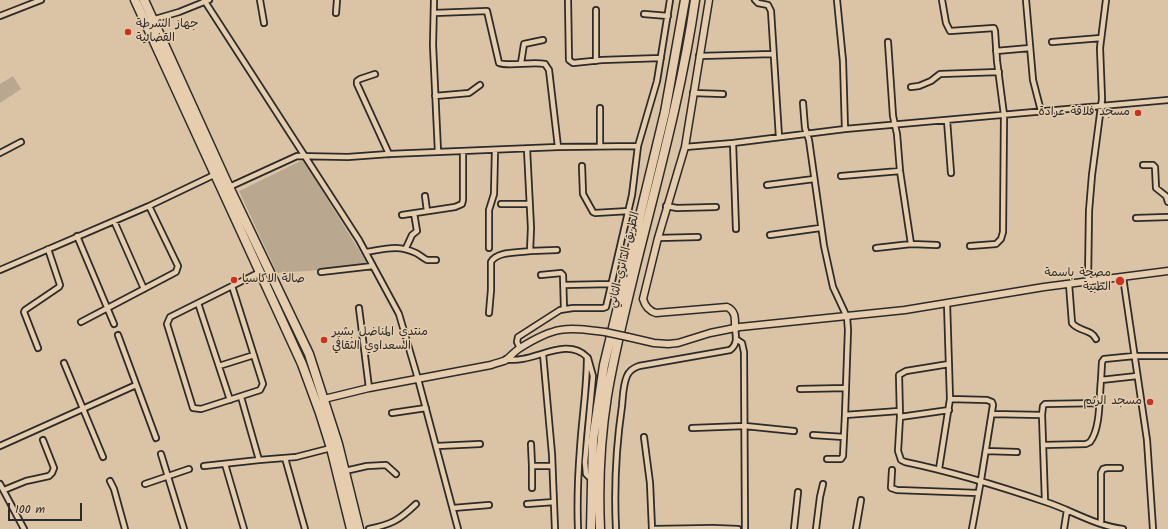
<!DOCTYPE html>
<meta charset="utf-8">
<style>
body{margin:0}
#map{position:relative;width:1168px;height:529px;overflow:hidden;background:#dbc3a6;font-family:Kalam,sans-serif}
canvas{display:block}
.scale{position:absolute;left:8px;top:503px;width:74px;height:18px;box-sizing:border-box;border:2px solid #2b2b2b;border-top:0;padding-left:5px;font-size:12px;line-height:14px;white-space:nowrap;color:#2b2b2b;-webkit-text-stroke:3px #e6cdae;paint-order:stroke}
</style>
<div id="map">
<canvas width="1168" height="529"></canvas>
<div class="scale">100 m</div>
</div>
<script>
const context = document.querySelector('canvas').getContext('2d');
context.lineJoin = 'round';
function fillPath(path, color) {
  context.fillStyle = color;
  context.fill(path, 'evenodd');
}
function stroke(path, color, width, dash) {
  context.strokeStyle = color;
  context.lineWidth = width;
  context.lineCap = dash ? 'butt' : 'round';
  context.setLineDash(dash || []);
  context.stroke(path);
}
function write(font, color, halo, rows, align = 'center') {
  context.font = font + ' Kalam,"Playpen Sans Arabic",sans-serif';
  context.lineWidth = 3;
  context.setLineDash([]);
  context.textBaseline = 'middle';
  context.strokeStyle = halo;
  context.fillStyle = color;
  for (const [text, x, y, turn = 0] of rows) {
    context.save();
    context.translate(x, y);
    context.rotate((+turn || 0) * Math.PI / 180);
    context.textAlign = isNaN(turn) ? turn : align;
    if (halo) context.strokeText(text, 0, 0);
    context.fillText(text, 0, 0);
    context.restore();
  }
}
const green = new Path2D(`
 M13 76 21 89 0 103V84Z
 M303 160 367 263 365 267 277 273 239 191Z`);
const street = new Path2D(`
 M204 0 359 240 399 314 418 379 458 529
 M260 0 264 23
 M434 0 433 45 438 152
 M568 0 569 60 573 63 602 60 661 58
 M755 0 758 3 768 5 771 11 779 137
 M837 0 843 61 845 129
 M942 0 946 23 950 31 994 28 995 31 997 61 1004 115 1003 232 1001 239 996 244 970 246
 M1026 0 1033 80 1041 111
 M336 13 337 0
 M434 13 487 11 499 63C510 67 531 61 545 64L549 70 558 147
 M644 14 668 16
 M0 16 41 0
 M145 22 179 12 209 0
 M888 42 893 116 897 134 900 171 911 244
 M1052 42 1101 38
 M996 51 1030 48
 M699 56 773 54
 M596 61V10
 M521 63 524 44 543 40
 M375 74 360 79 357 81V84L389 154
 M911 87 919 86 931 81 940 74 999 72
 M693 93 723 94
 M435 96 469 93 480 85
 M803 103 805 128 809 140 824 246 833 287 847 317 848 330 845 415 843 456 841 459H827
 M600 108V146
 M947 120 951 173
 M733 143 736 229
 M685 147 733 143 845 129 1168 100
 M527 149 531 228 530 251 557 250
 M0 153 21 142
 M1143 165H1153L1155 167 1156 188 1166 196 1168 202
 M582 166 583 194 593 212 595 213 629 211
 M841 176 900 171
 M767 185 814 179
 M227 188 297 156 348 157 389 154 558 147 638 146
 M425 196 427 211
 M501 204H529
 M666 206 677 208 716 207
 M402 215 455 207 462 204 463 200V151
 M1136 218 1168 217
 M114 221 144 289
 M770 235 820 228
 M77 236 114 324
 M658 238 698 237
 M406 248 412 235 417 231 414 213
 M489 248V210L494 194 495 150
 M876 248 911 244 937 245
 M366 252C385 249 398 244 416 253 420 255 423 258 427 260H436
 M0 270 149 206 216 174
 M321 272 373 266
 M541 275 561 273 563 275 564 309
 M1123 277 1147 440 1153 529
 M1088 281 1089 211 1092 175 1102 99 1100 48 1106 0
 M1069 284 1072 323C1079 332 1092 329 1096 339
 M564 285 611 284
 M232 286 263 384 260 390 201 409 193 408 167 324 170 317 260 272
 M198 303 230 400
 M359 308 369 388
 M489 313 491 290V262C497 251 518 253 530 251
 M81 322 176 272 178 266 149 206
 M118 335 156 438
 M736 339 742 343 744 352 745 529
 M38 348 24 312 25 310 59 287 60 285 48 249
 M520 348 517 342 518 337 560 310 573 308H603L606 307 632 195 638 146 657 81 670 0
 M543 354 552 454 555 529
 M588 358 593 376 585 462 586 474 591 479
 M506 359C532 365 565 335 587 357 587 388 582 418 580 449 578 475 577 503 578 529
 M64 363 103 457
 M949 364 906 371 899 375 900 417 898 451 901 460 905 462C953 472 999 486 1046 502 1071 510 1096 526 1123 529
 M219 366 254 355
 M1101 380 1102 362 1104 359 1134 356H1168
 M800 389 846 388
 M241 397 259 460
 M950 399 987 400 992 402 993 405 981 480 972 529
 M392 413 426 408
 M992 414 1042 415 1045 501
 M845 415 899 411
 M1042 415 1043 406 1045 404 1100 403
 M900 417 949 410
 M692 428 745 426 794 431
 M813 435 844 437
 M644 437 650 483 652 529
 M531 444 532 466
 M1044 445 1086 444 1090 442C1101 428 1099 397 1101 380L1137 376
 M0 446 136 385
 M437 446 480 444
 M986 451 1017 452
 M161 454 184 529
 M285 458 305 529
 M225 464 244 529
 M204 466 259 460 296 457 331 448
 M939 469 950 399 947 303
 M892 470 891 488 897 490 978 493
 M345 471 367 466 386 465 396 474
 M110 481 114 489 125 529
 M0 484 24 529
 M145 484 189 469
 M532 488V466H552
 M4 490 26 481 49 476 52 473 54 468 43 440
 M527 504 554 502
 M453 508 489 505
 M1101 524V473L1103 469 1107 468H1120
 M369 529C392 524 398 521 416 504
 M616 529C614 488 616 447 622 406 623 396 623 385 627 376 629 371 633 368 639 366L730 350C738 344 736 337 735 328
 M655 529 713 528 738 529
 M794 529 798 492
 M816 529 820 497 823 484
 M856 529 861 500
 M1064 529 1067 510`);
const secondary = new Path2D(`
 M709 0 685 147 658 238 643 299C645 306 649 311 656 313L727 307C736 311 735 319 735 328
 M628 337 654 343 668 344 678 343 710 333 740 327 905 310 1044 287 1168 271
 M324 399 369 388 491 365C496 363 502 362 506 360 511 356 515 351 520 348 555 326 565 327 605 332`);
const highway = new Path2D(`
 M135 0 302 364 320 413 331 448 351 529
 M144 0 229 187 309 354 338 444 359 529
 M591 529 593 440 604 365 665 112 685 0
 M600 529C598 485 600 440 607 396 614 353 625 311 635 269 657 180 682 91 695 0`);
const secondaryBridge = new Path2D(`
 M605 332 628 337`);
const markers = [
 [128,32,4,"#c8321e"],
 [1138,113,4,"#c8321e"],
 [234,280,4,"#c8321e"],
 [1120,281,5,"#c8321e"],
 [324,340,4,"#c8321e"],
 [1150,402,4,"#c8321e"]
];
const poiNames = [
 ["جهاز الشرطة",136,25],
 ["القضائية",136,39],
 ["مسجد فلاقة عرادة",1130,113,"right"],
 ["مصحة باسمة",1111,274,"right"],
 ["الطبية",1111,288,"right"],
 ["صالة الاكاسيا",242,280],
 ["منتدي المناضل بشير",332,333],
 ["السعداوي الثقافي",332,347],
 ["مسجد الرثم",1142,402,"right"]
];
const streetNames = [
 ["الطريق الدائري الثاني",625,260,-76]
];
fillPath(green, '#baa790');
stroke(street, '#2b2b2b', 8);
stroke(secondary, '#2b2b2b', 9);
stroke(highway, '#2b2b2b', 11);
stroke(street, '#e6cdae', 4.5);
stroke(secondary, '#e6cdae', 6);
stroke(highway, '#e6cdae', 8);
stroke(secondaryBridge, '#2b2b2b', 9, []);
stroke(secondaryBridge, '#e6cdae', 6);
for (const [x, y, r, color] of markers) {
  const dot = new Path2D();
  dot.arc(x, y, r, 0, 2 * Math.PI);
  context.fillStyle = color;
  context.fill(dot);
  stroke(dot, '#e6cdae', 1.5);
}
write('12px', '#2b2b2b', '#e6cdae', poiNames, 'left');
write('12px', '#2b2b2b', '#e6cdae', streetNames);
</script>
